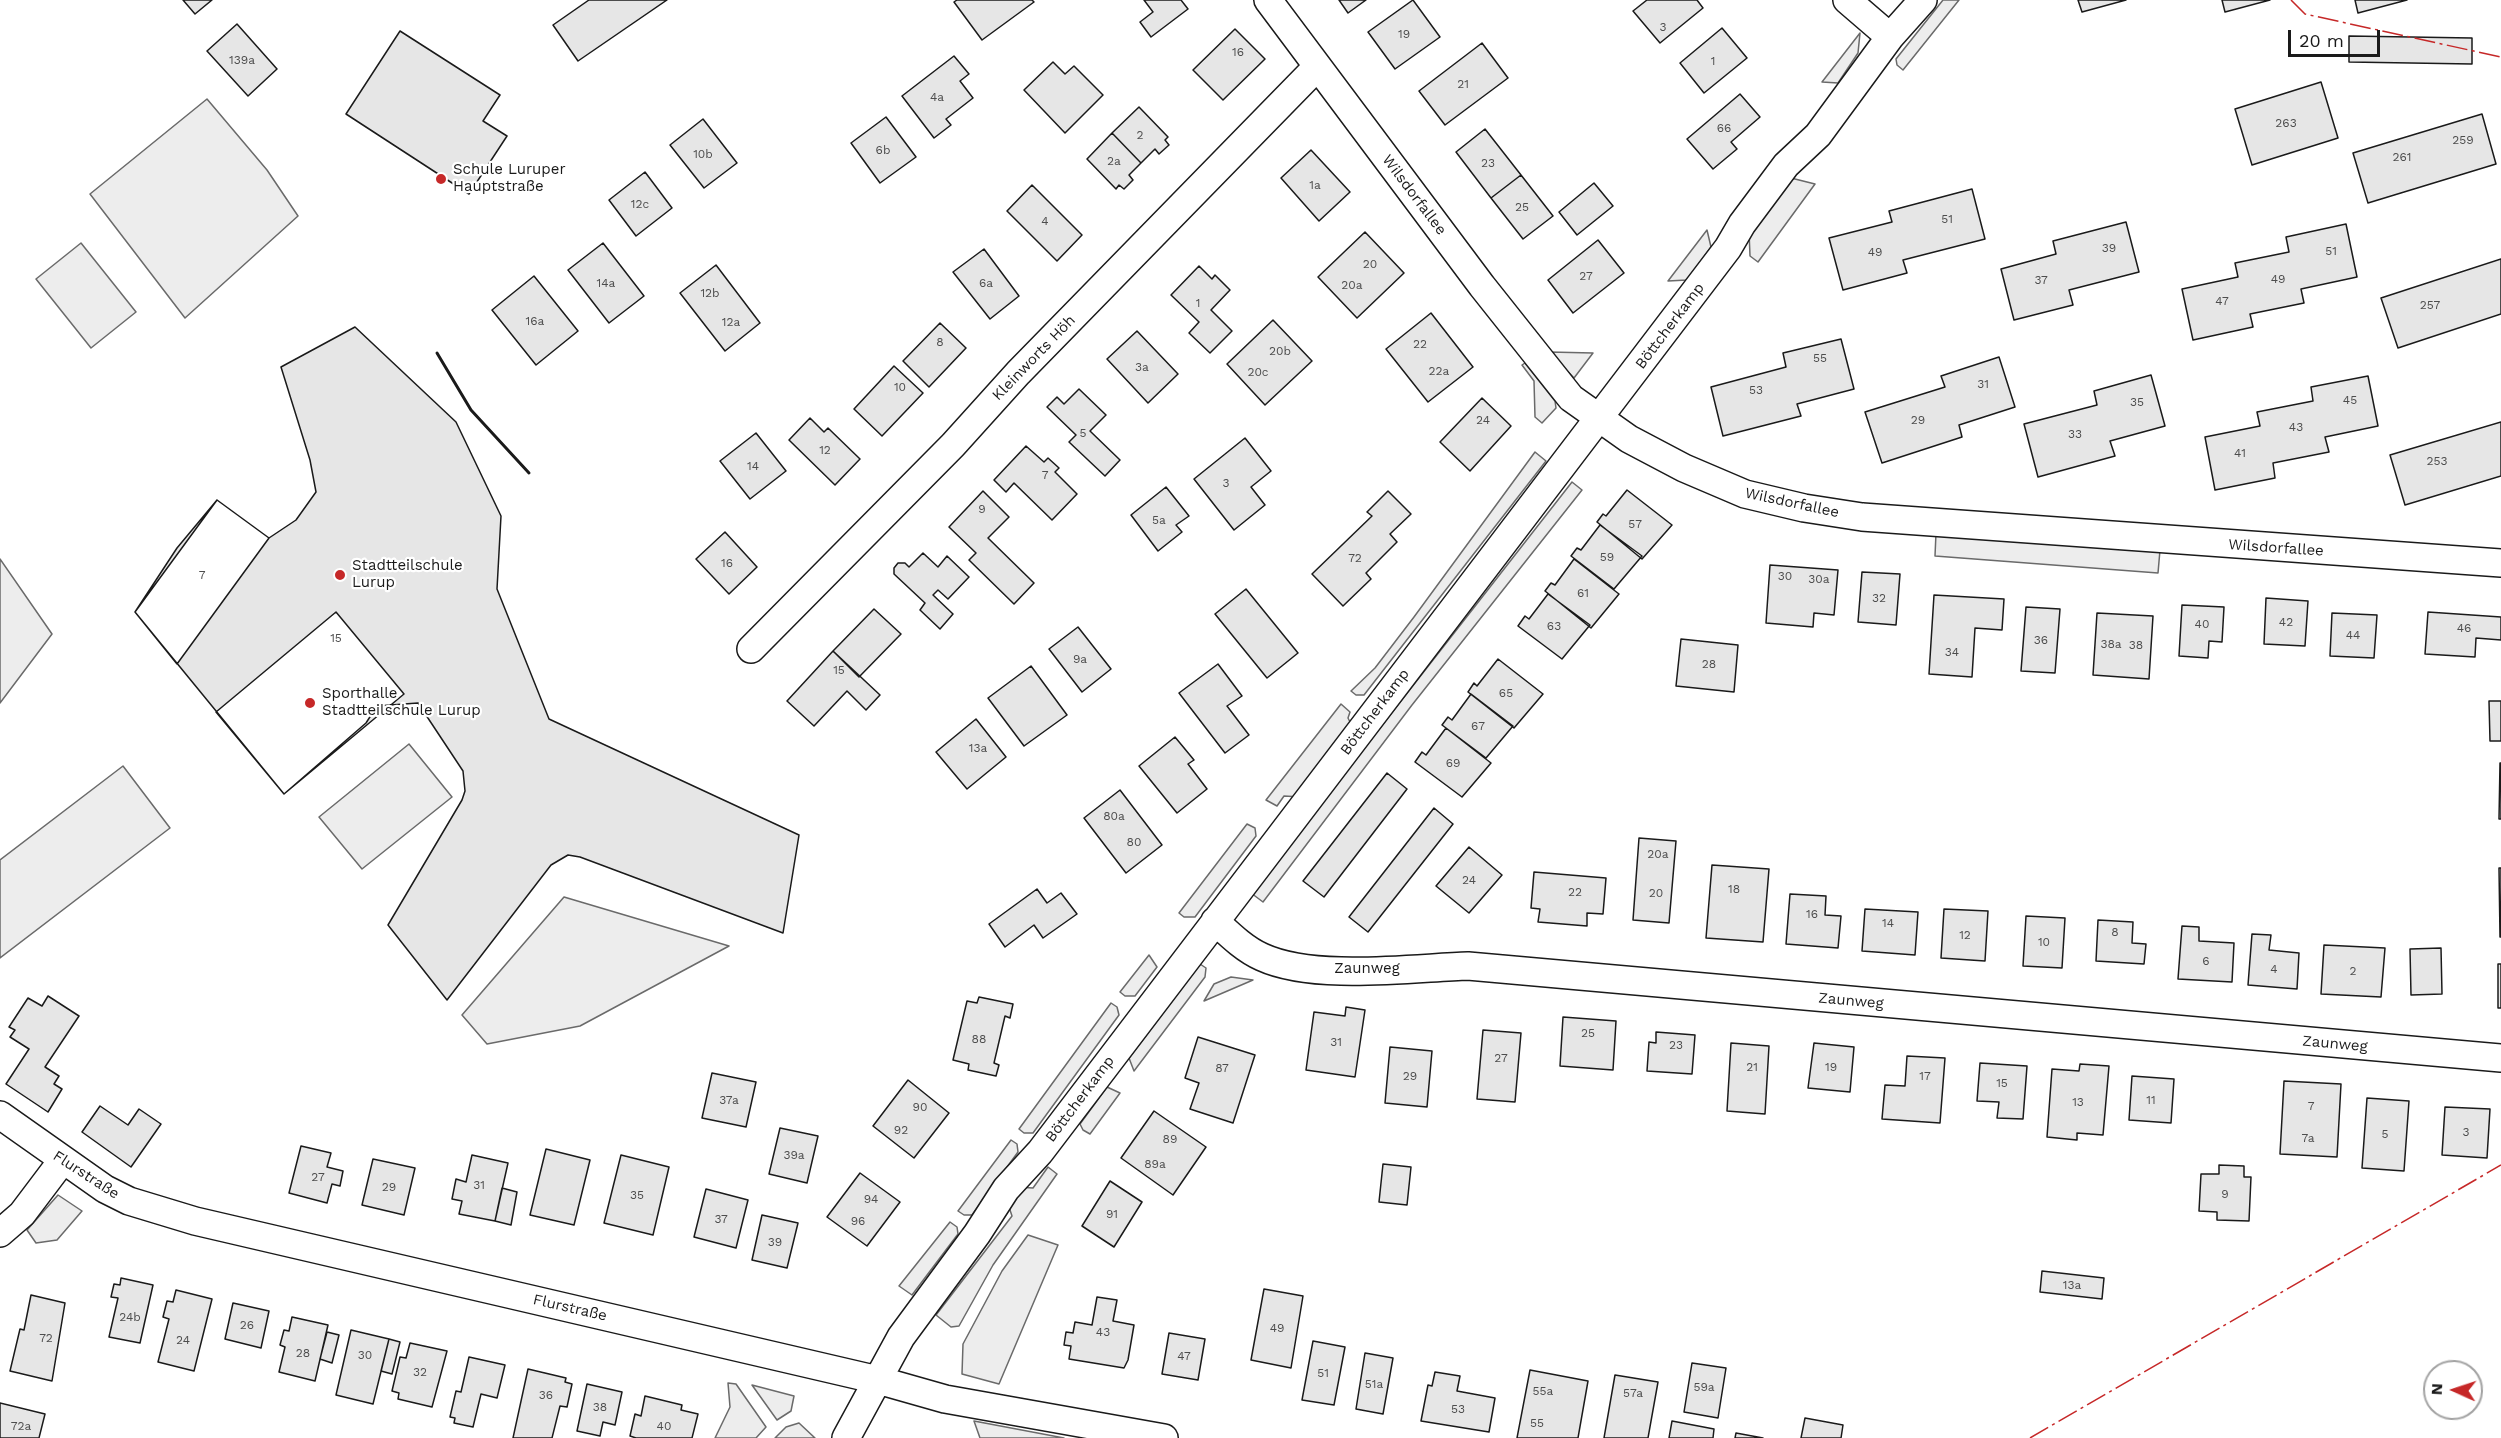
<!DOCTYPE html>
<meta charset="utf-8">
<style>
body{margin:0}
#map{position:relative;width:2501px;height:1438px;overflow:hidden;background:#fff;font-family:"Work Sans",sans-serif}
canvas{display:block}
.north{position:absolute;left:2423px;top:1360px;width:60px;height:60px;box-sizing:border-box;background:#fff;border:2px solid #a3a3a3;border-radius:50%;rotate:273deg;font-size:16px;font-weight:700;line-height:24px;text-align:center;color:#1a1a1a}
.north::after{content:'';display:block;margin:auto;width:21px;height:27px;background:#c62828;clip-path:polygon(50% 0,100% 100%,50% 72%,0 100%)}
.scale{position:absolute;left:2288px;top:30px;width:92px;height:27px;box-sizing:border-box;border:3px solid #1a1a1a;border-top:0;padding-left:8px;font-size:18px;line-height:21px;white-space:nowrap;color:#1a1a1a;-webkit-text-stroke:4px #fff;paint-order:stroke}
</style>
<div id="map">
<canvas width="2501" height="1438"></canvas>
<div class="north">N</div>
<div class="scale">20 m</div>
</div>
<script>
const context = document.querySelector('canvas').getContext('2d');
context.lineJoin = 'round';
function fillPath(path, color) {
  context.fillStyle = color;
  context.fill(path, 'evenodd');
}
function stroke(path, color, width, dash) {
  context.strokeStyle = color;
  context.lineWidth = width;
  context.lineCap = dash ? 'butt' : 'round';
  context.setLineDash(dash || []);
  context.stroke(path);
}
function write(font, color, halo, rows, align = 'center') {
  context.font = font + ' "Work Sans",sans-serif';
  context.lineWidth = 4.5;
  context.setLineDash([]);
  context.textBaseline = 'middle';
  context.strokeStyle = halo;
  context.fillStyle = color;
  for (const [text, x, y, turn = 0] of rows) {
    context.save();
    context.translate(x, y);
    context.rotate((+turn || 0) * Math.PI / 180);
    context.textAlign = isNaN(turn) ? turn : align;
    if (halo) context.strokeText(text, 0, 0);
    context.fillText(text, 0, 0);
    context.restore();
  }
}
const built = new Path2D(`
 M1943 0H1959L1903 70 1897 65 1896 59Z
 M1860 33 1858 53 1838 83 1822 82Z
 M207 99 267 170 298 216 185 318 90 194Z
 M1787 177 1815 184 1758 262 1750 256 1749 231Z
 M1707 230 1711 247 1687 280 1668 281Z
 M81 243 136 312 91 348 36 279Z
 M1549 352 1593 353 1574 378Z
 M1525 363 1555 401 1556 408 1542 423 1535 417 1534 381 1522 365Z
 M1535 452 1546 461 1364 695H1356L1351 691 1375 668 1414 617Z
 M1572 482 1582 490 1412 705 1263 902 1251 893Z
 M1936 533 2160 550 2158 573 1935 556Z
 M0 559 52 634 0 703Z
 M1341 704 1350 712 1348 718 1353 728 1301 797 1284 796 1277 806 1266 800Z
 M409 744 452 797 362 869 319 817Z
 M123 766 170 828 0 958V860Z
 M1247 824 1255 828 1256 836 1195 917H1184L1179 913Z
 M564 897 729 946 580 1026 487 1044 462 1015Z
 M1149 955 1157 967 1135 996H1125L1120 992Z
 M1200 964 1206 968 1205 977 1134 1071 1129 1058Z
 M1231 977 1253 980 1204 1001 1214 984Z
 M1111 1003 1117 1007 1119 1015 1033 1133H1024L1019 1129Z
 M1107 1087 1120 1093 1090 1134 1083 1130 1080 1124Z
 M1011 1140 1017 1144 1018 1152 972 1215H964L958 1211Z
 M1048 1167 1057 1174 993 1265 959 1326 951 1327 936 1315 1012 1216 1007 1201 1017 1187 1033 1188Z
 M58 1195 82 1211 57 1240 36 1243 27 1230Z
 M950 1222 957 1227 958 1234 912 1295 899 1286Z
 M1028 1235 1058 1245 999 1384 962 1374 963 1344 1002 1271Z
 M728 1383 736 1384 766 1427 756 1438H715L730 1407Z
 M752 1385 794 1396 791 1411 777 1420Z
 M974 1421 1064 1438H980Z
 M799 1423 815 1438H775L786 1427Z`);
const building = new Path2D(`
 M183 0H212L195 14Z
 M589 0H667L578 61 553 25Z
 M957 0H1032L1034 2 982 40 954 2Z
 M1144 0H1181L1188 9 1151 37 1140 22 1153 12Z
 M1339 0H1366L1348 13Z
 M1413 0 1440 37 1395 69 1368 32Z
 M1647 0H1697L1703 8 1660 43 1633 11Z
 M2078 0H2126L2082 12Z
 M2222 0H2270L2225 12Z
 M2355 0H2407L2358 13Z
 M237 24 277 69 248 96 207 51Z
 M1722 28 1747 58 1704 93 1680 63Z
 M1235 29 1265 59 1223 100 1193 70Z
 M400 31 500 95 483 121 507 136 469 194 346 114Z
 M2349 36 2472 38V64L2349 62Z
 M1482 43 1508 78 1445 125 1419 91Z
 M954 56 969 74 960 81 973 98 946 119 951 125 934 138 902 96Z
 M1053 62 1065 74 1074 66 1103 95 1065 133 1024 90Z
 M2321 82 2338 138 2252 165 2235 109Z
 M1740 94 1760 117 1731 142 1737 149 1713 169 1687 139Z
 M1139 107 1168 137 1165 140 1169 145 1159 154 1155 149 1141 163 1112 133Z
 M2482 114 2496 164 2368 203 2353 153Z
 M886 117 916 157 880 183 851 143Z
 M703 119 737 163 704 188 670 145Z
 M1485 129 1521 175 1491 198 1456 152Z
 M1112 133 1141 163 1129 175 1133 180 1124 189 1119 185 1116 189 1087 159Z
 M1311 150 1350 192 1319 221 1281 178Z
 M645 172 672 208 636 236 609 200Z
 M1521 175 1553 216 1523 239 1491 198Z
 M1594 183 1613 206 1577 235 1559 212Z
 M1032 185 1082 235 1057 261 1007 211Z
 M1972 189 1985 239 1903 260 1907 273 1843 290 1829 238 1892 222 1889 211Z
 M2126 222 2139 272 2069 290 2073 305 2014 320 2001 269 2056 254 2053 241Z
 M2346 224 2357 277 2301 289 2304 303 2250 314 2253 327 2193 340 2182 289 2238 277 2235 263 2289 252 2286 237Z
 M1365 232 1404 273 1357 318 1318 277Z
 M1598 240 1624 273 1573 313 1548 280Z
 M603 243 644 296 609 323 568 270Z
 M984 249 1019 296 990 319 953 272Z
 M2501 259V314L2398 348 2381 298Z
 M716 265 760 323 725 351 680 293Z
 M1199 266 1212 279 1215 275 1230 290 1211 310 1232 331 1210 353 1189 333 1199 322 1171 295Z
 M534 276 578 331 536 365 492 310Z
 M1431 313 1473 367 1428 402 1386 349Z
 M1273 320 1312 361 1265 405 1227 364Z
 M940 323 966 348 929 387 903 361Z
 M355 327 456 422 501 516 497 589 549 719 799 835 783 933 580 857 568 855 551 865 447 1000 388 925 462 800 465 791 463 771 418 703 377 706 366 723 284 794 135 612 177 548 217 500 269 538 296 520 316 492 310 460 281 367Z
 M1137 331 1178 374 1148 403 1107 359Z
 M1841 339 1854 389 1797 404 1801 416 1723 436 1711 387 1786 367 1783 353Z
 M1999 357 2015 407 1959 425 1962 437 1882 463 1865 412 1945 387 1941 376Z
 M894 366 923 393 882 436 854 409Z
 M2151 375 2165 426 2110 441 2115 456 2038 477 2024 424 2097 405 2094 391Z
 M2368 376 2378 426 2325 437 2329 452 2273 463 2275 478 2215 490 2205 437 2260 426 2257 412 2313 401 2311 387Z
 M1079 389 1106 415 1090 431 1120 460 1105 476 1069 442 1076 435 1047 407 1057 397 1064 404Z
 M1482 398 1511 426 1470 471 1440 442Z
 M810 418 824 432 828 428 860 459 835 485 789 440Z
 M2501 422V476L2405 505 2390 455Z
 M756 433 786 471 750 499 720 461Z
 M1245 438 1271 471 1251 487 1265 505 1234 530 1194 479Z
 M1026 446 1044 462 1048 458 1059 468 1055 472 1077 494 1052 520 1014 483 1006 492 994 480Z
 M1166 487 1189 516 1176 525 1182 532 1158 551 1131 515Z
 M1627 490 1672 525 1642 559 1597 522 1603 514 1606 516Z
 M983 491 1009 517 988 538 1034 583 1014 604 969 560 976 553 949 527Z
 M1388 491 1411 514 1390 534 1397 542 1366 573 1371 579 1343 606 1312 574 1372 516 1367 512Z
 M217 500 269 538 177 664 135 612Z
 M1600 525 1642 556 1614 589 1571 556 1577 548 1581 550Z
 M725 532 757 567 729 594 696 559Z
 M923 553 938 567 947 556 969 577 948 599 938 590 933 595 953 614 940 629 920 610 925 603 894 574V568L898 563H905L909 567Z
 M1574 559 1619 594 1591 628 1545 591 1551 583 1555 585Z
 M1770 565 1838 570 1834 615 1814 613 1813 627 1766 623Z
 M1862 572 1900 574 1896 625 1858 622Z
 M1246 589 1298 653 1267 678 1215 614Z
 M1548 594 1590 625 1562 659 1518 626 1525 616 1529 619Z
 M1934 595 2004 599 2002 630 1975 628 1972 677 1929 674Z
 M2266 598 2308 601 2305 646 2264 644Z
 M2182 605 2224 607 2222 642 2209 641 2208 658 2179 656Z
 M2026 607 2060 609 2055 673 2021 671Z
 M874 609 901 634 859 677 833 651Z
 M336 612 404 694 284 794 216 712Z
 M2428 612 2501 617V640L2476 638 2475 657 2425 654Z
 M2097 613 2153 616 2149 679 2093 675Z
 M2332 613 2377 615 2374 658 2330 656Z
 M1078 627 1111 669 1082 692 1049 649Z
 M1681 639 1738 645 1734 692 1676 686Z
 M833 651 880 695 866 710 847 691 814 726 787 701Z
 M1498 659 1543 694 1514 728 1468 692 1474 683 1477 686Z
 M1218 664 1242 696 1227 706 1249 735 1225 753 1179 693Z
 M1031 666 1067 715 1024 746 988 698Z
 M1471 694 1513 726 1486 758 1442 725 1448 717 1452 720Z
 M2489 701H2501V741H2490Z
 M976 719 1006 757 967 789 936 752Z
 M1446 728 1491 763 1462 797 1415 762 1422 752 1426 755Z
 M1175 737 1194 760 1188 764 1207 789 1177 813 1139 766Z
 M2500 763H2501V819H2499Z
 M1387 773 1407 789 1324 897 1303 881Z
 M1120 790 1162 845 1126 873 1084 818Z
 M1434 808 1453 824 1368 932 1349 917Z
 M1639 838 1676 841 1669 923 1633 920Z
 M1469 847 1502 875 1469 913 1436 886Z
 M1712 865 1769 869 1763 942 1706 938Z
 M2499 868H2501V937H2500Z
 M1534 872 1606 878 1603 914 1587 913V926L1538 922 1540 909 1531 908Z
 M1037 889 1047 903 1061 893 1077 914 1043 938 1034 925 1005 947 989 924Z
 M1790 894 1826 896 1825 915 1841 916 1838 948 1786 944Z
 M1865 909 1918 912 1915 955 1862 951Z
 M1944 909 1988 911 1985 961 1941 958Z
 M2026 916 2065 918 2062 968 2023 966Z
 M2098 920 2133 922 2132 943 2146 944 2144 964 2096 961Z
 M2182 926 2199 927V941L2234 943 2232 982 2178 979Z
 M2252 934 2271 935 2269 950 2299 953 2297 989 2248 985Z
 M2324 945 2385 948 2381 997 2321 994Z
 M2441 948 2442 994 2411 995 2410 949Z
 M2498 964H2501V1008H2498Z
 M48 996 79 1016 45 1067 59 1076 54 1084 62 1089 48 1112 6 1084 29 1049 10 1037 15 1030 9 1027 28 998 42 1006Z
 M979 997 1013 1004 1010 1018 1005 1016 994 1063 999 1065 996 1076 968 1070 969 1064 953 1060 967 1001 977 1003Z
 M1346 1007 1365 1010 1355 1077 1306 1070 1314 1012 1345 1016Z
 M1563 1017 1616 1021 1613 1070 1560 1066Z
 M1483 1030 1521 1033 1515 1102 1477 1099Z
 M1656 1032 1695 1035 1692 1074 1647 1071 1649 1042 1656 1043Z
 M1198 1037 1255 1055 1233 1123 1190 1109 1199 1083 1185 1078Z
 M1731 1043 1769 1046 1765 1114 1727 1111Z
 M1814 1043 1854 1047 1850 1092 1808 1088Z
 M1390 1047 1432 1051 1427 1107 1385 1103Z
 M1907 1056 1945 1058 1940 1123 1882 1119 1885 1085 1905 1086Z
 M1980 1063 2027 1066 2023 1119 1997 1118 1999 1102 1977 1101Z
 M2080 1064 2109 1066 2103 1135 2077 1133V1140L2047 1137 2052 1069 2079 1071Z
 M712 1073 756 1082 746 1127 702 1118Z
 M2132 1076 2174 1079 2171 1123 2129 1120Z
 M908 1080 949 1113 914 1158 873 1126Z
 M2284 1081 2341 1084 2337 1157 2280 1154Z
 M2367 1098 2409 1101 2404 1171 2362 1168Z
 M100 1106 128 1125 139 1109 161 1124 131 1167 82 1132Z
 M2445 1107 2490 1109 2487 1158 2442 1155Z
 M1154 1111 1206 1147 1173 1195 1121 1158Z
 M780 1128 818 1136 807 1183 769 1174Z
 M301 1146 331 1153 327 1167 343 1171 340 1186 332 1184 327 1203 289 1193Z
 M546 1149 590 1160 574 1225 530 1215Z
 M472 1155 508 1163 495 1221 459 1214 462 1201 452 1199 456 1179 466 1182Z
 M621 1155 669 1167 653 1235 604 1223Z
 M373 1159 415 1168 404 1215 362 1205Z
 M1383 1164 1411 1167 1407 1205 1379 1202Z
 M2219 1165 2244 1166V1177H2251L2249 1221 2217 1220V1212L2199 1211 2201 1174H2219Z
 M860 1173 900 1202 867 1246 827 1217Z
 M1110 1181 1142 1202 1114 1247 1082 1226Z
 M502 1188 517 1192 511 1225 495 1221Z
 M706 1189 748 1200 736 1248 694 1237Z
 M762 1215 798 1223 787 1268 752 1260Z
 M2042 1271 2104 1278 2102 1299 2040 1292Z
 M121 1278 153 1285 140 1343 109 1337 118 1298 111 1297 114 1284 120 1285Z
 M1264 1289 1303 1296 1291 1368 1251 1360Z
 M176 1290 212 1299 194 1371 158 1362 169 1319 163 1317 167 1301 173 1302Z
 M31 1295 65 1303 52 1381 10 1371 20 1329 24 1330Z
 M1097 1297 1117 1300 1113 1321 1134 1325 1128 1360 1124 1368 1069 1359 1071 1346 1064 1345 1066 1332 1073 1333 1075 1322 1092 1325Z
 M233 1303 269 1311 261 1348 225 1339Z
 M292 1317 328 1325 315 1381 279 1372 285 1347 280 1345 284 1330 289 1331Z
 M351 1330 389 1339 373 1404 336 1395Z
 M327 1332 339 1335 332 1363 320 1359Z
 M1169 1333 1205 1339 1198 1380 1162 1374Z
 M389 1339 400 1342 392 1374 381 1371Z
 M1313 1341 1345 1347 1334 1405 1302 1400Z
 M410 1343 447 1351 432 1407 398 1399 399 1393 392 1391 400 1357 406 1358Z
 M1365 1353 1393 1358 1383 1414 1356 1409Z
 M469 1357 505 1365 497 1398 481 1394 473 1427 454 1423 455 1418 450 1417 456 1391 461 1392Z
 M1692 1363 1726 1368 1718 1418 1684 1412Z
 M528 1369 566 1378 565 1382 572 1384 567 1407 560 1406 552 1438H513Z
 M1530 1370 1588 1381 1578 1438H1517Z
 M1435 1372 1460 1376 1457 1391 1495 1398 1489 1432 1421 1421 1428 1385 1432 1386Z
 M1615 1375 1658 1382 1648 1438H1604Z
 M587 1384 622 1392 615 1425 603 1422 600 1436 577 1431Z
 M645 1396 682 1405 681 1410 698 1414 692 1438H636L630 1436 635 1414 641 1416Z
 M0 1403 45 1414 39 1438H0Z
 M1805 1418 1843 1425 1841 1438H1801Z
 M1672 1421 1714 1429 1713 1438H1669Z
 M1736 1433 1763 1438H1735Z`);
const minor = new Path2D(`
 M1268 0 1482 286 1571 398 1629 439 1684 468 1745 494 1804 508 1862 517 2501 563
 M1847 0 1890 37
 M751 649 953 445 1018 373 1317 67
 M1215 921C1229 934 1244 949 1262 957 1314 981 1411 968 1468 966L2501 1058
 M0 1115 105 1189 129 1201 195 1221 878 1380 945 1399 1164 1438
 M0 1233 22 1214 62 1161
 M846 1438 901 1337 977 1234 1006 1189 1040 1152 1728 248 1742 224 1786 165 1818 135 1890 37 1923 0`);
const wall = new Path2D(`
 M437 353 471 410 529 473`);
const power = new Path2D(`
 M2291 0 2305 14 2501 57
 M2030 1438 2501 1165`);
const markers = [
 [441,179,6,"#c62828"],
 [340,575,6,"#c62828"],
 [310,703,6,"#c62828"]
];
const numberNames = [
 ["3",1663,27],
 ["19",1404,34],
 ["16",1238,52],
 ["139a",242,60],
 ["1",1713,61],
 ["21",1463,84],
 ["4a",937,97],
 ["263",2286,123],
 ["66",1724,128],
 ["2",1140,135],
 ["259",2463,140],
 ["6b",883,150],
 ["10b",703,154],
 ["261",2402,157],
 ["2a",1114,161],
 ["23",1488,163],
 ["1a",1315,185],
 ["12c",640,204],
 ["25",1522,207],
 ["51",1947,219],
 ["4",1045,221],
 ["39",2109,248],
 ["51",2331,251],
 ["49",1875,252],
 ["20",1370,264],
 ["27",1586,276],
 ["49",2278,279],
 ["37",2041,280],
 ["14a",606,283],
 ["6a",986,283],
 ["20a",1352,285],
 ["12b",710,293],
 ["47",2222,301],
 ["1",1198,303],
 ["257",2430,305],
 ["16a",535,321],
 ["12a",731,322],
 ["8",940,342],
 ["22",1420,344],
 ["20b",1280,351],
 ["55",1820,358],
 ["3a",1142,367],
 ["22a",1439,371],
 ["20c",1258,372],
 ["31",1983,384],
 ["10",900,387],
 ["53",1756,390],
 ["45",2350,400],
 ["35",2137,402],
 ["24",1483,420],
 ["29",1918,420],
 ["43",2296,427],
 ["5",1083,433],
 ["33",2075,434],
 ["12",825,450],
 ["41",2240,453],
 ["253",2437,461],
 ["14",753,466],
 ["7",1045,475],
 ["3",1226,483],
 ["9",982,509],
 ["5a",1159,520],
 ["57",1635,524],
 ["59",1607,557],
 ["72",1355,558],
 ["16",727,563],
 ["7",202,575],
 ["30",1785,576],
 ["30a",1819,579],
 ["61",1583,593],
 ["32",1879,598],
 ["42",2286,622],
 ["40",2202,624],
 ["63",1554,626],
 ["46",2464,628],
 ["44",2353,635],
 ["15",336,638],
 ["36",2041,640],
 ["38a",2111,644],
 ["38",2136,645],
 ["34",1952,652],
 ["9a",1080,659],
 ["28",1709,664],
 ["15",839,670],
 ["65",1506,693],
 ["67",1478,726],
 ["13a",978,748],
 ["69",1453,763],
 ["80a",1114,816],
 ["80",1134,842],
 ["20a",1658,854],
 ["24",1469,880],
 ["18",1734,889],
 ["22",1575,892],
 ["20",1656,893],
 ["16",1812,914],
 ["14",1888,923],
 ["8",2115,932],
 ["12",1965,935],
 ["10",2044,942],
 ["6",2206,961],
 ["4",2274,969],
 ["2",2353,971],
 ["25",1588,1033],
 ["88",979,1039],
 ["31",1336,1042],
 ["23",1676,1045],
 ["27",1501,1058],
 ["21",1752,1067],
 ["19",1831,1067],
 ["87",1222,1068],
 ["29",1410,1076],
 ["17",1925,1076],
 ["15",2002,1083],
 ["37a",729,1100],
 ["11",2151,1100],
 ["13",2078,1102],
 ["7",2311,1106],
 ["90",920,1107],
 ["92",901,1130],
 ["3",2466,1132],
 ["5",2385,1134],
 ["7a",2308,1138],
 ["89",1170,1139],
 ["39a",794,1155],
 ["89a",1155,1164],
 ["27",318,1177],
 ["31",479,1185],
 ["29",389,1187],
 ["9",2225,1194],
 ["35",637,1195],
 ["94",871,1199],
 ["91",1112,1214],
 ["37",721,1219],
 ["96",858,1221],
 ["39",775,1242],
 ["13a",2072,1285],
 ["24b",130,1317],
 ["26",247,1325],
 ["49",1277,1328],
 ["43",1103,1332],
 ["72",46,1338],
 ["24",183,1340],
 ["28",303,1353],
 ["30",365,1355],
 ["47",1184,1356],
 ["32",420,1372],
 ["51",1323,1373],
 ["51a",1374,1384],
 ["59a",1704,1387],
 ["55a",1543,1391],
 ["57a",1633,1393],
 ["36",546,1395],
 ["38",600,1407],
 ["53",1458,1409],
 ["55",1537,1423],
 ["72a",21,1426],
 ["40",664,1426]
];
const poiNames = [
 ["Schule Luruper",453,170],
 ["Hauptstraße",453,187],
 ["Stadtteilschule",352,566],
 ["Lurup",352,583],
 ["Sporthalle",322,694],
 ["Stadtteilschule Lurup",322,711]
];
const streetNames = [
 ["Wilsdorfallee",1414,195,53],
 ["Böttcherkamp",1670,326,-53],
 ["Kleinworts Höh",1034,358,-46],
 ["Wilsdorfallee",1792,503,12],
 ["Wilsdorfallee",2276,548,4],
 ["Böttcherkamp",1375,712,-53],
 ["Zaunweg",1367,969],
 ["Zaunweg",1851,1001,5],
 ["Zaunweg",2335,1044,5],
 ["Böttcherkamp",1080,1099,-53],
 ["Flurstraße",86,1175,33],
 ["Flurstraße",570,1308,13]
];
fillPath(built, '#ededed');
stroke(built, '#6a6a6a', 1.5);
fillPath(building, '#e6e6e6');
stroke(building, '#1a1a1a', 1.5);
stroke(minor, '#1a1a1a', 30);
stroke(minor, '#fff', 27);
stroke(wall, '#1a1a1a', 3);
stroke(power, '#c62828', 1.5, [21, 4.5, 3, 4.5]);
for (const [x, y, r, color] of markers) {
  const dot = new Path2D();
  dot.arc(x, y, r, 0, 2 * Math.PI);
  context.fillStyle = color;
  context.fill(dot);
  stroke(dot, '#fff', 2);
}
write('12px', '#4d4d4d', null, numberNames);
write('15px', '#1a1a1a', '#fff', poiNames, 'left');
write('15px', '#1a1a1a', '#fff', streetNames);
</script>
